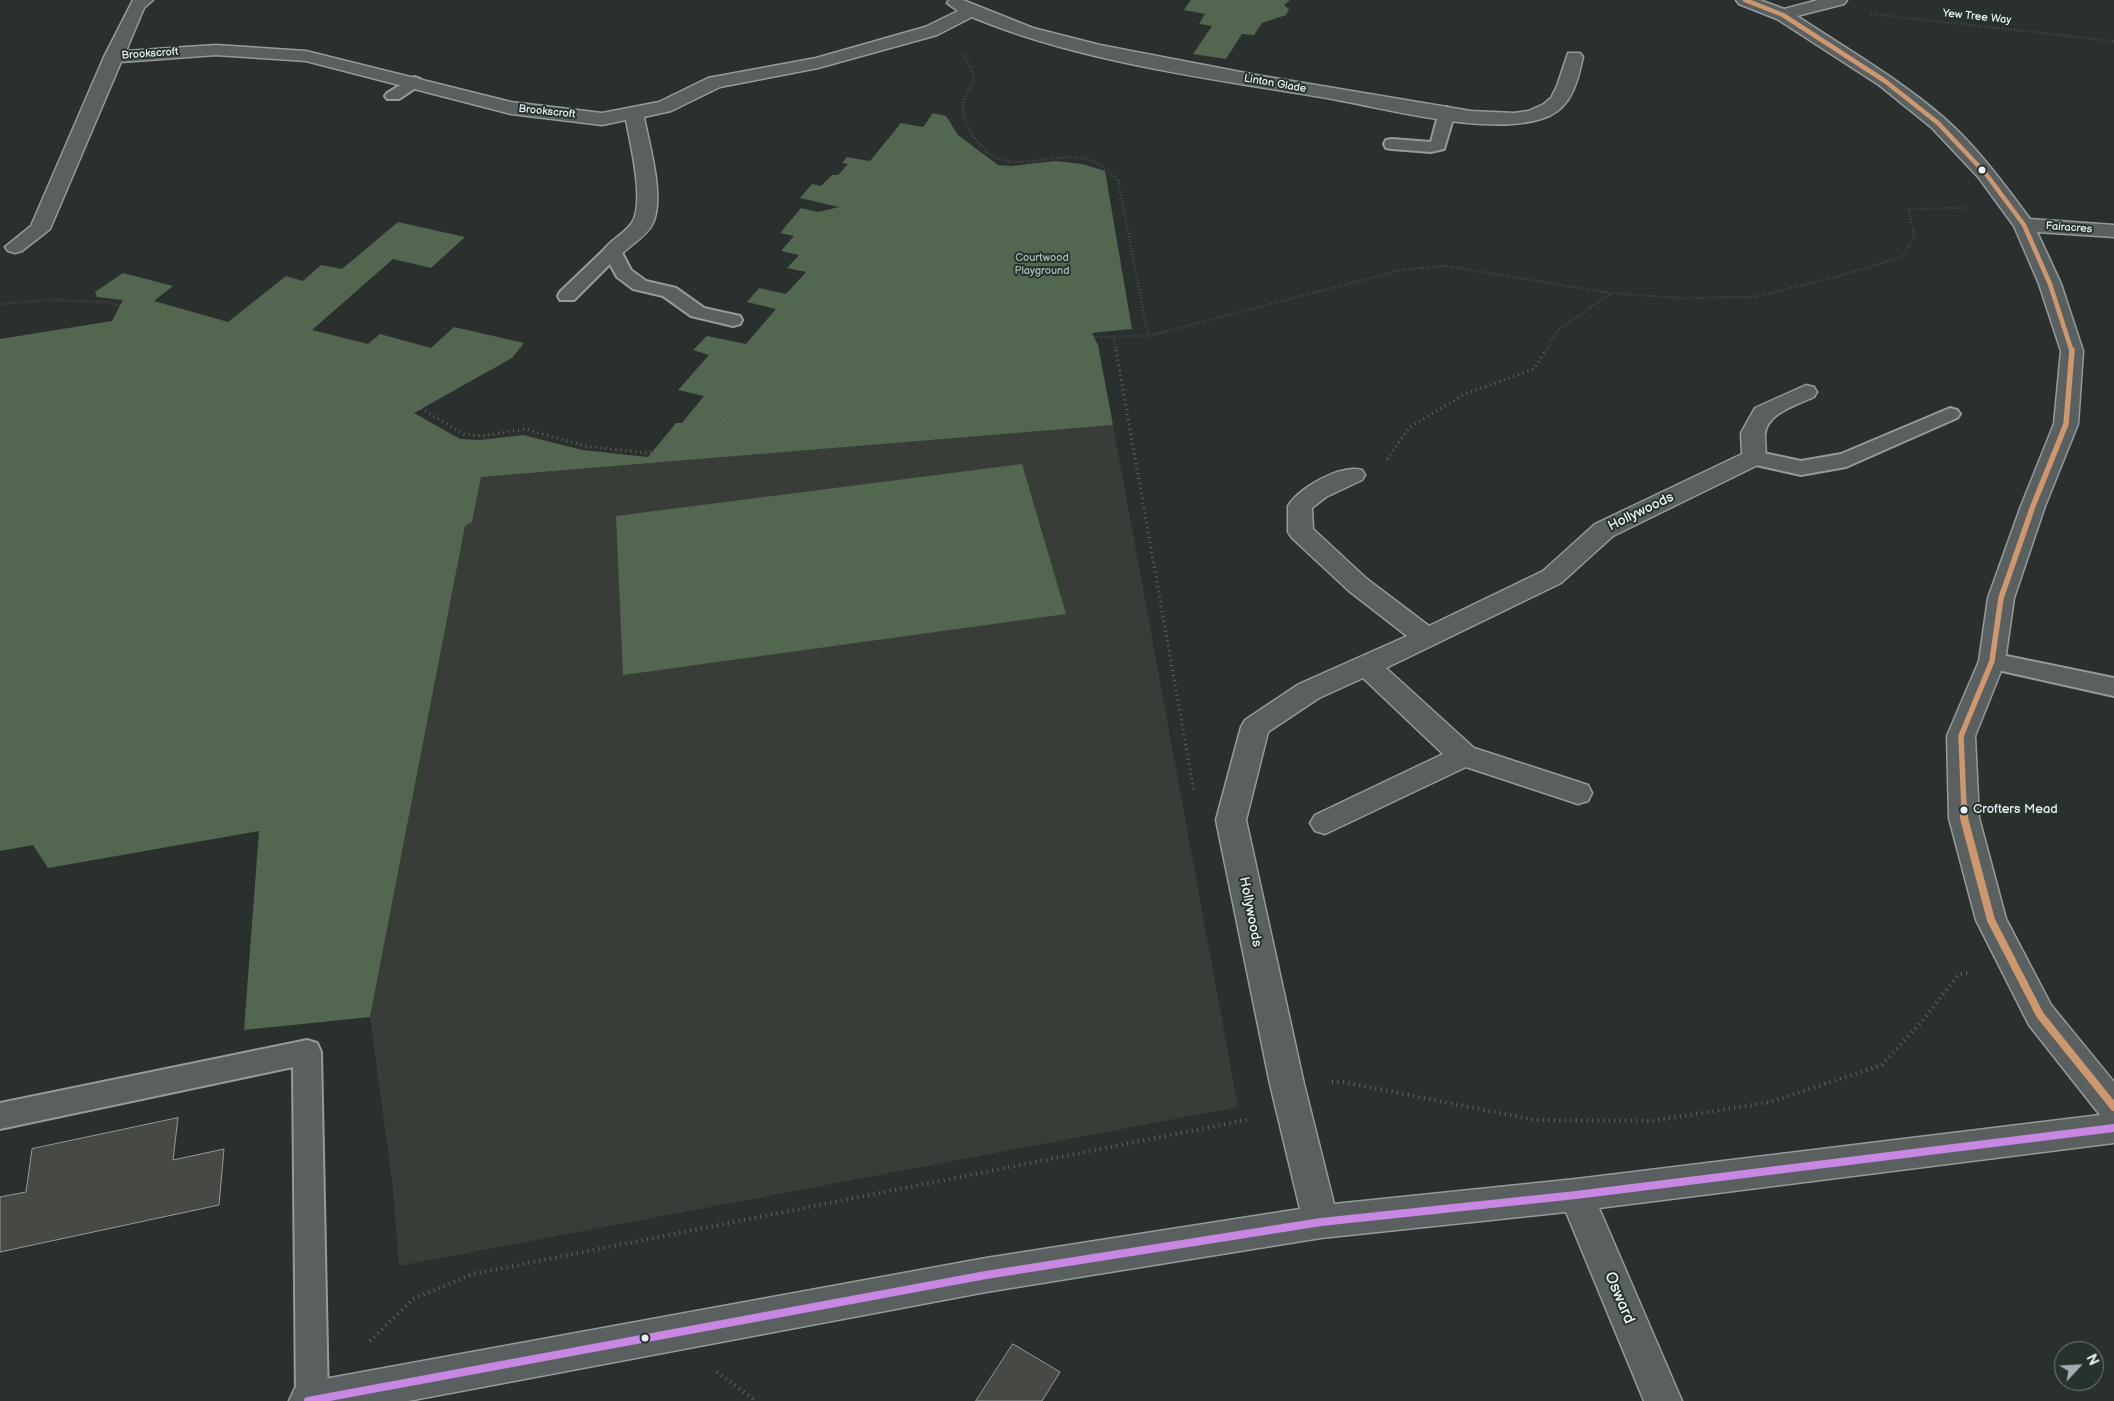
<!DOCTYPE html>
<style>
body{margin:0}
#map{position:relative;width:2114px;height:1401px;overflow:hidden;background:#29302d;font-family:"Balsamiq Sans",sans-serif}
canvas{display:block}
.north{position:absolute;left:2054px;top:1341px;width:50px;height:50px;box-sizing:border-box;background:#26332d;border:1px solid #747f7e;border-radius:50%;rotate:65deg;font-size:14px;font-weight:700;line-height:20px;text-align:center;color:#e8f1f8}
.north::after{content:'';display:block;margin:auto;width:18px;height:22px;background:#a5adb1;clip-path:polygon(50% 0,100% 100%,50% 72%,0 100%)}
</style>
<div id="map">
<canvas width="2114" height="1401"></canvas>
<div class="north">N</div>
</div>
<script>
const context = document.querySelector('canvas').getContext('2d');
context.lineJoin = 'round';
function fillPath(path, color) {
  context.fillStyle = color;
  context.fill(path, 'evenodd');
}
function stroke(path, color, width, dash) {
  context.strokeStyle = color;
  context.lineWidth = width;
  context.lineCap = dash ? 'butt' : 'round';
  context.setLineDash(dash || []);
  context.stroke(path);
}
function write(font, color, halo, rows, align = 'center') {
  context.font = font + ' "Balsamiq Sans",sans-serif';
  context.lineWidth = 4;
  context.setLineDash([]);
  context.textBaseline = 'middle';
  context.strokeStyle = halo;
  context.fillStyle = color;
  for (const [text, x, y, turn = 0] of rows) {
    context.save();
    context.translate(x, y);
    context.rotate((+turn || 0) * Math.PI / 180);
    context.textAlign = isNaN(turn) ? turn : align;
    if (halo) context.strokeText(text, 0, 0);
    context.fillText(text, 0, 0);
    context.restore();
  }
}
const built = new Path2D(`
 M1113 425 1238 1107 399 1266 393 1189 370 1017 465 526 472 521 481 477Z`);
const green = new Path2D(`
 M1191 0H1290L1284 5 1289 9 1286 15 1262 23 1254 35 1242 34 1226 59 1193 54 1212 26 1199 24 1205 14 1184 10Z
 M933 113 946 116 958 135 998 165 1011 166 1056 161 1082 164 1105 171 1132 329 1092 333 1098 345 1113 425 481 477 472 522 465 526 370 1017 244 1030 259 831 48 868 33 845 0 851V339L112 321 123 300 97 297 95 292 123 273 173 286 154 301 228 322 286 276 303 281 321 265 342 269 398 222 465 237 431 268 393 259 312 330 368 344 380 334 431 348 454 327 524 343 512 358 414 413 460 439 480 440 523 435 582 450 648 457 676 423H682L704 396 678 390 709 355 693 350 707 336 746 344 776 309 747 302 759 288 786 294 806 272 787 268 799 255 781 251 794 236 780 233 801 208 818 212 839 207 800 198 812 184 821 186 832 175H838L848 164 842 163 847 157 870 161 901 123 923 127Z
 M1022 464 1066 614 623 675 616 516Z`);
const building = new Path2D(`
 M178 1118 173 1160 224 1149 219 1205 0 1252V1197L26 1192 32 1149Z
 M1013 1344 1060 1372 1042 1401H976Z`);
const pathFar2 = new Path2D(`
 M1871 14 2114 41
 M962 53 974 75C973 87 962 97 963 110 963 120 969 130 975 138 1004 180 1039 153 1080 158 1096 159 1107 169 1118 180L1148 336
 M0 304 49 300 106 302 134 309 160 333 265 341 288 352
 M1114 338 1116 352
 M923 352 932 349H996L1093 337 1148 336 1401 270 1445 266 1611 293 1679 298 1755 297 1839 276 1902 257 1915 236 1908 209 1966 208
 M1545 352 1558 330 1610 294`);
const pathFar1 = new Path2D(`
 M285 350 358 384 375 399 386 403 420 408 464 434 482 436 525 429 585 446 647 453 661 449 797 385 862 363 899 358 927 350
 M1116 350 1194 792
 M1387 459 1410 427 1465 394 1534 369 1546 350`);
const path = new Path2D(`
 M1332 1082H1343L1535 1120 1652 1121 1770 1102 1882 1065 1924 1019 1958 975 1970 972
 M370 1341 413 1299 473 1274 1251 1119
 M717 1372 756 1401`);
const lane = new Path2D(`
 M414 77 420 79 422 82 420 85 399 99H387L385 96 387 93Z
 M1447 107 1455 112 1444 149 1431 152 1392 149 1386 148 1384 144 1386 140 1392 139 1431 142 1439 112Z
 M613 246 619 247 631 270 646 281 676 288 704 308 740 316 742 320 740 324 733 326 691 316 663 296 633 289 617 277 610 264 574 300H560L558 296 560 292 607 247Z
 M1950 408 1957 410 1960 414 1957 418 1846 467 1801 475 1747 463 1744 458 1747 453 1754 451 1801 461 1841 454Z
 M1992 653 2114 678V696L1984 667 1980 661 1984 655Z
 M307 1040 317 1043 321 1052 328 1401 296 1400 293 1067 0 1129V1103Z`);
const street = new Path2D(`
 M133 0H153L144 8 126 51 216 45 306 51 511 102 602 113 659 102 708 78 816 58 925 27 958 11 947 3 949 0H963L1033 28 1100 45 1256 75 1471 111 1514 113 1528 111 1544 104 1551 98 1557 86 1568 53H1580L1583 57C1578 80 1572 106 1549 116 1496 139 1389 109 1332 99 1215 79 1082 63 972 17L937 35 818 68 720 87 671 111 644 117C649 145 665 196 653 223 649 232 640 239 632 245 623 253 618 258 606 255L603 251C610 240 623 235 631 224 646 205 630 143 626 120L602 125 511 114 306 61 216 55 121 62 50 229 22 251 15 253 8 251 5 247 31 226 104 57Z
 M1736 0H1760L1784 9 1818 0H1847L1844 4 1797 16C1847 49 1899 79 1944 118 1977 147 2004 184 2030 219L2114 225V237L2037 232 2061 284 2083 351 2078 424 2045 506 2014 598 2005 661 1975 736 1979 818 2006 919 2051 1005 2114 1082V1143L1599 1208 1682 1401H1644L1566 1212 1321 1238 986 1292 408 1401H289L295 1388 308 1382 986 1258 1300 1209 1270 1084 1216 820 1241 727 1245 720 1299 684 1407 636 1349 591 1292 538 1288 532V506C1299 488 1340 464 1362 470L1365 475 1362 480 1326 497 1312 508 1313 529 1367 579 1429 626 1543 571 1595 524 1742 454 1741 433 1755 408 1806 385 1814 387 1817 392 1814 397C1797 405 1764 414 1765 437 1765 446 1768 455 1762 463L1613 536 1561 583 1386 668 1474 748 1588 785 1592 793 1588 801 1578 804 1466 767 1325 834 1315 831 1310 823 1315 815 1443 754 1363 678 1319 698 1268 732 1246 820 1304 1084 1334 1204 1576 1179 2100 1115 2029 1025 1976 920 1949 818 1947 736 1979 661 1988 598 2021 506 2054 424 2061 351 2039 284 2014 226 1979 178 1931 127 1879 85 1777 19 1739 4Z`);
const bus1 = new Path2D(`
 M308 1401 986 1275 1321 1222 1576 1195 2114 1128`);
const bus2Far2 = new Path2D(`
 M1745 0 1783 15 1885 81 1938 123 1986 174 2024 225 2050 284 2072 352`);
const bus2Far1 = new Path2D(`
 M1964 808 1961 736 1992 661 2001 598 2033 506 2066 424 2072 350`);
const bus2 = new Path2D(`
 M1964 807V818L1991 920 2040 1015 2114 1107`);
const markers = [
 [1982,170,4.5,"#e8f1f8"],
 [1964,810,4.5,"#e8f1f8"],
 [645,1338,4.5,"#e8f1f8"]
];
const farStreetnames = [
 ["Yew Tree Way",1977,17,6],
 ["Brookscroft",150,54,-4],
 ["Linton Glade",1275,84,10],
 ["Brookscroft",547,112,6],
 ["Fairacres",2069,228,4]
];
const farParknames = [
 ["Courtwood",1042,258],
 ["Playground",1042,271]
];
const busNames = [
 ["Crofters Mead",1973,810]
];
const streetNames = [
 ["Hollywoods",1641,512,-26],
 ["Hollywoods",1250,912,79]
];
const nearStreetnames = [
 ["Osward",1619,1298,67]
];
fillPath(built, '#383e37');
fillPath(green, '#536750');
fillPath(building, '#474944');
stroke(building, '#959a9a', 1);
stroke(lane, '#959a9a', 4);
stroke(street, '#959a9a', 3);
stroke(pathFar2, '#626665', 2.5, [0.5, 2.5]);
stroke(pathFar1, '#626665', 3, [1, 4]);
stroke(path, '#626665', 4, [1, 4.5]);
fillPath(lane, '#5a6060');
fillPath(street, '#5a6060');
stroke(bus1, '#c787e3', 8);
stroke(bus2Far2, '#cd976f', 4.5);
stroke(bus2Far1, '#cd976f', 5.5);
stroke(bus2, '#cd976f', 8);
for (const [x, y, r, color] of markers) {
  const dot = new Path2D();
  dot.arc(x, y, r, 0, 2 * Math.PI);
  context.fillStyle = color;
  context.fill(dot);
  stroke(dot, '#26332d', 2);
}
write('11px', '#e8f1f8', '#26332d', farStreetnames);
write('11px', '#afbdb7', '#26332d', farParknames);
write('13px', '#e8f1f8', '#26332d', busNames, 'left');
write('14px', '#e8f1f8', '#26332d', streetNames);
write('16px', '#e8f1f8', '#26332d', nearStreetnames);
</script>
